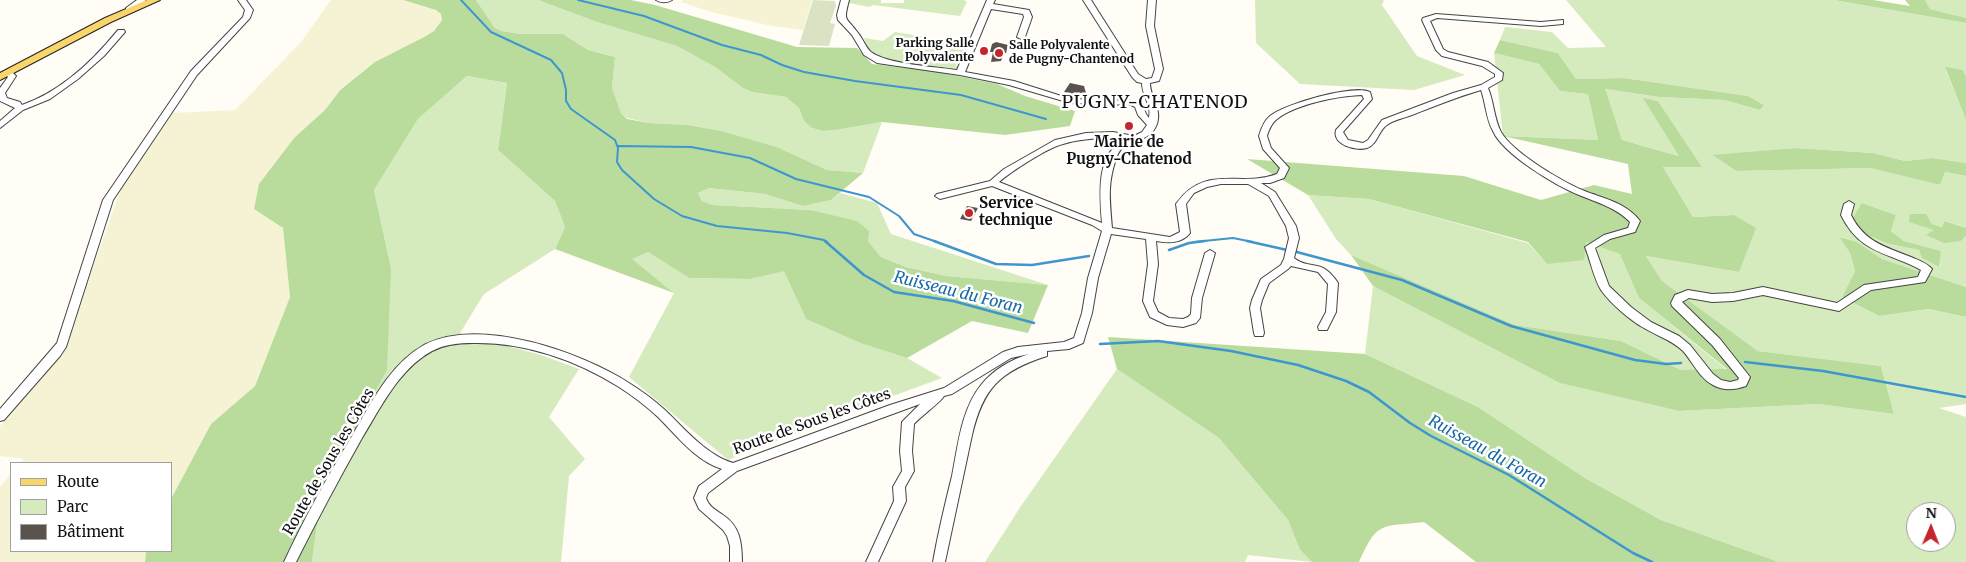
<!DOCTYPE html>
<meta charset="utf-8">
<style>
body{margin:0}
#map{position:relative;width:1966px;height:562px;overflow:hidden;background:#fffdf5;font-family:Merriweather,serif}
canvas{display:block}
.legend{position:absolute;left:10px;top:462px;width:162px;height:90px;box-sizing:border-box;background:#fff;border:1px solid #a0a0a0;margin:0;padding:6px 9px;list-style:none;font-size:15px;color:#111}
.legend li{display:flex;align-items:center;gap:10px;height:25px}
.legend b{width:25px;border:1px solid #a0a0a0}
.north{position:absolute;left:1906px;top:502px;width:50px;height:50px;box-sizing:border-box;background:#fff;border:1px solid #a0a0a0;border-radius:50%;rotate:1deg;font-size:14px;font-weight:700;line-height:20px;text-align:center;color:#111}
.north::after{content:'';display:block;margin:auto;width:18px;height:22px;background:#c4262e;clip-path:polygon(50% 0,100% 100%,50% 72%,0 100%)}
</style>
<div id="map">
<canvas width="1966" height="562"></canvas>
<ul class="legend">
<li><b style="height:6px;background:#f9d66b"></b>Route</li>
<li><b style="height:14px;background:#d5ebbd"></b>Parc</li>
<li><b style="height:14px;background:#5a524d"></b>Bâtiment</li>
</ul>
<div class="north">N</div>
</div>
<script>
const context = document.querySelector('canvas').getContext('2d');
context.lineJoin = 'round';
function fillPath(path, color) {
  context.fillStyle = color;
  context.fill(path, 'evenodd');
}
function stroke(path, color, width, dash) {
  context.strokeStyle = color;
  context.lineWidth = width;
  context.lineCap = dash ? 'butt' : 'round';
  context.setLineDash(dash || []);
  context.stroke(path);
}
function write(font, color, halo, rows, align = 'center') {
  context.font = font + ' Merriweather,serif';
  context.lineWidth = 5;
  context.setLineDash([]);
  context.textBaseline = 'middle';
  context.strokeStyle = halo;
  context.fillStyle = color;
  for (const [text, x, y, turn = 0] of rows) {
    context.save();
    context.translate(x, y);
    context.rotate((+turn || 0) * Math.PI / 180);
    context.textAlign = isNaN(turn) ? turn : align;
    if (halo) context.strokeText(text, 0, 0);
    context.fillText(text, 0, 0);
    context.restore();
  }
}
const farmland = new Path2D(`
 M331 0H403L436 10 441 14 442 20 434 31 426 36 375 62 340 89 325 110 295 137 254 209 283 228 290 297 255 386 211 424 171 499V463H20L24 459 0 456V426L65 346 121 188 173 113 235 110 301 42Z
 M683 0H812L803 30 772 26 711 12 681 2Z
 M11 474V551H146L145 562H0V487Z`);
const green = new Path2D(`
 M476 0H538L597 22 677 46 715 67 743 88 752 92 786 97 799 108 804 121 812 128 823 131 836 130 882 122 863 173 827 170 777 147 722 131 688 125 649 123 627 118 621 113 612 88 615 57 588 50 563 34H521L502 31 495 28Z
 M848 0H881V3H904V0H964L967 2 960 16 873 5 869 7 849 3Z
 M1255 0H1384L1382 5 1417 56 1465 75 1414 90 1300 84 1256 43Z
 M1566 0H1834L1966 23V76L1963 70 1945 68 1966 120V163L1933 158 1905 161 1873 153 1796 148 1713 156 1736 171 1870 168 1940 185 1945 172 1966 176V228L1946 221 1943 227 1932 224 1926 214 1934 231 1927 235 1961 241 1966 236V287L1882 259 1857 242 1839 237 1850 253 1855 271 1842 297 1879 316 1929 309 1966 317V404L1939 408 1966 417V562H1779L1661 520 1585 478 1478 407 1365 354 1373 286 1561 383 1679 411 1818 404 1894 414 1881 366 1758 351 1662 281 1646 256 1739 272 1734 215 1693 217 1663 167H1702L1658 101 1644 99 1680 156 1622 140 1604 89 1659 97 1724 100 1760 110 1764 105 1748 96 1624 78 1576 79 1558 53 1500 40 1505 27 1552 32 1568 48 1606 47ZM1862 203 1896 215 1891 231 1904 241 1941 251 1939 267 1922 258 1919 250 1889 244ZM1916 512H1946V542H1916Z
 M1925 0H1966V18L1930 9Z
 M895 32 968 44 966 50H963L956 66 960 67 959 69 886 60 869 51 864 38 883 41Z
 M1494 53 1539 64 1560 91 1588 94 1598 140 1503 136Z
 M467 76 507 83 498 150 555 201 565 227 555 249 484 294 460 333 541 355 579 369 549 417 585 459 569 476 561 562H312L322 487 391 268 374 190 418 119Z
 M709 188 765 194 803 206 831 200 840 193 877 203 891 234 1048 285 946 276 906 267 881 257 868 241 810 210 713 205 702 201 698 193Z
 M1308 195 1369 199 1528 243 1547 264 1586 242 1621 254 1639 298 1727 370H1681L1621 341 1515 325 1351 255 1336 239Z
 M648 252 689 278 750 279 784 270 806 319 860 343 907 358 942 378 852 411 728 460 629 377 674 293 631 259Z
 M1117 369 1219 438 1288 520 1300 550 1312 562 1248 555 1245 562H985L1021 506Z`);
const forest = new Path2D(`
 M403 0H476L495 28 502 31 521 34H563L588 50 615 57 612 88 621 113 627 119 649 123 688 125 722 131 777 147 827 170 863 173 831 200 803 206 765 194 709 188 698 193 702 201 713 205 810 210 857 221 869 231 868 241 881 257 906 267 946 276 1048 285 1028 333 972 321 907 358 860 343 806 319 784 271 750 279 689 278 648 252 632 259 674 293 555 249 565 227 555 201 498 150 507 83 467 76 418 119 374 190 391 268 387 370 322 487 312 562H145L146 551H171V499L211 424 255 386 290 297 283 228 254 209 259 184 295 137 325 110 340 90 375 62 426 36 434 31 442 20 441 14 436 10Z
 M538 0H631L655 5 797 47 857 48 872 64 934 71 997 84 1025 96 1075 111 1070 126 1005 135 882 122 836 130 823 131 812 128 804 121 799 108 786 97 752 92 743 88 715 67 677 46 597 22Z
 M1834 0H1873L1910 6 1905 0H1925L1930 9 1966 18V23Z
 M1500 40 1558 53 1576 79 1624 78 1748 96 1764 105 1760 110 1724 100 1659 97 1605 89 1622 140 1679 156 1643 98 1658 101 1702 167H1663L1693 217 1734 215 1756 228 1739 272 1646 256 1662 281 1758 351 1881 366 1894 414 1818 404 1679 411 1560 383 1373 286 1351 255 1515 325 1621 341 1681 370 1727 369 1639 298 1620 254 1586 242 1584 260 1547 264 1528 242 1369 199 1308 195 1247 159 1464 176 1541 200 1594 185 1632 194 1628 164 1503 136 1598 140 1588 94 1560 91 1539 64 1494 53Z
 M1945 67 1963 70 1966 76V120Z
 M1796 148 1873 153 1905 161 1933 158 1966 163V176L1945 172 1940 185 1870 168 1736 171 1712 155Z
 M1862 203 1896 215 1891 231 1904 241 1941 251 1939 267 1922 258 1919 250 1889 244 1861 232 1853 218Z
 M1910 214H1926L1932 224 1942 227 1945 221 1966 228V236L1961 241 1944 243 1926 235 1934 230 1909 222Z
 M1839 237 1857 242 1882 259 1966 287V317L1929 309 1879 316 1842 297 1855 271 1850 253Z
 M1108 337 1365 354 1478 407 1585 478 1661 520 1779 562H1476L1424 522C1381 527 1378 520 1359 562H1312L1300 550 1288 520 1219 438 1117 369Z`);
const cemetery = new Path2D(`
 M813 0 835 1 836 6 830 23 835 24 829 46 799 45Z`);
const streamFar1 = new Path2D(`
 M461 0 491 32 551 60 562 73 566 90V101L571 109 615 140 618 148 617 162 622 170 654 199 682 216 717 226 787 233 824 240 827 242
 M578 0 644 16 722 45 761 55 782 65 804 72 855 81 961 95 1046 119
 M618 146 691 147 750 158 796 179 869 197 899 216 914 234 937 242
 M1194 242 1233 238 1253 242`);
const stream = new Path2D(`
 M825 241 864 275 894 292 953 301 1034 323
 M934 241 996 264 1032 265 1089 256
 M1247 241 1287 250
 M1169 250 1189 243 1205 241
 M1293 251 1402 280 1511 326 1635 360 1666 364 1681 363
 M1100 344 1158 341 1231 351 1298 365 1346 381 1369 392 1410 423 1431 436 1509 475 1633 553 1652 562
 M1745 362 1823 371 1966 397`);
const building = new Path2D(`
 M996 42 1008 45 1006 53H1004L1001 61 991 62 993 52H990L992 44Z
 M1070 83 1084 86 1086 93 1078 96 1064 92Z
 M967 206 978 208 971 221 960 219Z`);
const minor = new Path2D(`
 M137 0H146L132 12H126V8Z
 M238 0H246L253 10 250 18 197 75 113 200 66 347 60 356 4 420 0 421V409L57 343 103 200 191 71 243 17 245 10Z
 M656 0H672C668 3 660 3 656 0Z
 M841 0H849C843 23 846 16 858 33 863 39 866 48 871 52 886 64 937 67 957 70L987 0H995L993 4 1029 10 1032 17 1025 37 1021 39 1017 37 1024 17 1023 14 991 9 965 72 1014 81 1071 99 1136 101 1142 104 1146 114 1149 118C1152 105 1142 96 1142 83L1137 82 1132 77 1083 0H1091L1138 74 1146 79 1152 78 1155 69 1146 26 1148 0H1156L1154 26 1163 69 1159 81 1150 83C1150 98 1162 108 1157 124 1151 140 1136 139 1124 147 1119 150 1118 154 1116 159 1107 185 1110 201 1112 228L1170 237 1180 232 1176 204C1205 163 1239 188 1277 174L1280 168 1263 149 1259 136C1261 129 1264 121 1270 116 1284 104 1354 84 1370 92L1372 99 1343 132 1348 140 1363 143 1368 140 1382 120 1453 93 1481 85 1495 77V74L1482 66 1442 56 1436 50 1422 20 1423 18 1436 14 1541 22 1563 20V24L1541 26 1437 18 1430 21 1443 49 1448 52 1488 62 1503 73 1502 80 1488 88C1494 102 1494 119 1501 132 1513 153 1564 183 1587 192 1606 199 1626 203 1640 221L1635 232 1610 239 1595 248 1609 286 1631 307 1651 322 1679 336 1690 345 1713 374 1721 380 1730 382 1738 380 1739 378 1712 345 1672 306 1671 303 1675 295 1688 290 1712 294 1733 293 1763 287 1837 303 1864 285 1918 277 1921 270C1888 252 1860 254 1841 215L1844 204 1849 201 1854 204 1851 215C1864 242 1886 247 1911 257 1918 260 1927 263 1932 269L1925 282 1871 290 1839 311 1763 295 1733 301 1712 302 1689 298 1682 302 1720 339 1750 377 1746 386C1734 390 1724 391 1713 385 1699 378 1693 362 1683 351 1672 340 1657 336 1644 328 1630 320 1610 303 1601 290 1594 279 1590 259 1585 247L1604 235 1628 228 1630 222C1615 207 1598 203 1579 195 1556 186 1503 154 1493 131 1486 119 1486 104 1481 90 1457 97 1435 106 1412 115 1404 118 1393 120 1387 125 1378 131 1378 144 1367 148 1356 151 1332 145 1336 130L1364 99 1362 95C1338 96 1296 104 1277 119 1272 123 1269 129 1267 136L1271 148 1289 168 1284 178 1270 183H1261L1275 192 1296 226 1299 238 1294 258C1311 271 1321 257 1338 283L1336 312 1327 330H1319L1318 327 1326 312 1328 284 1318 272 1291 266 1288 269 1269 283 1262 300 1260 308 1264 333 1263 336H1255L1254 333 1250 308 1252 300 1261 279 1281 265 1284 259 1289 238 1286 226 1269 196 1248 184H1221L1207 187 1194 193 1186 204 1190 233C1181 244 1169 243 1156 241L1158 264 1153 301 1158 312 1169 318 1183 319 1188 317 1191 314 1192 298 1205 253 1210 250 1215 253 1202 298 1200 318 1196 323 1183 327 1167 325 1150 317 1143 301 1148 264 1146 239 1111 234 1098 278 1092 313 1083 343 1069 349 1047 351V356C1000 371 983 388 972 435L945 562H933C938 533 945 504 952 476 958 446 961 410 981 385 993 370 1010 360 1029 354L1011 358 952 394 944 396C942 401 920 417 914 424L912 451 914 471 905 487 906 501 878 562H866L894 501 893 487 902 471 900 451 902 422 920 404 737 471 708 493 706 498C709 507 716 510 723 515 740 526 742 543 742 562H730V546L727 536 723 530 699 509 694 498 699 486 722 469C696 461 677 436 658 417 646 406 633 396 619 387 576 360 525 342 473 343 459 343 445 344 432 351 399 369 381 407 362 438 339 479 317 520 296 562H284C304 519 327 477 352 436 371 403 390 364 424 345 479 316 581 352 629 383 642 391 654 400 665 410 685 429 705 454 733 463L890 405 944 388 1003 352 1018 347 1064 342 1074 338 1082 313 1088 278 1102 231 1092 225 992 186 940 199 935 196 937 194 990 181 1004 169 1055 140 1086 133 1113 132 1134 136 1142 132 1147 125 1138 115 1135 107 1131 105 1070 103 1009 85 960 75 877 63 864 55 852 35 838 20 837 15ZM1113 138 1125 140C1095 153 1100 196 1102 223L999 182C1012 171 1047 148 1063 144 1079 139 1096 138 1113 138Z
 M118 30H124L125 32 104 56 78 79 50 99 23 110 0 128V121L15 108 0 101V88L8 77 4 73 5 71H11L16 76 5 93 7 98 20 102 22 105C60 92 93 61 118 30Z`);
const major = new Path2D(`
 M147 0H160L111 22 0 80V73L105 18Z`);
const markers = [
 [984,51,5,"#c4262e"],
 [999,53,5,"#c4262e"],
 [1129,126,5,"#c4262e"],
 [969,213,5,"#c4262e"]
];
const farPoinames = [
 ["Parking Salle",974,44],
 ["Polyvalente",974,58],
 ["Salle Polyvalente",1009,46,"left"],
 ["de Pugny-Chantenod",1009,60,"left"]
];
const poiNames = [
 ["Mairie de",1129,143],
 ["Pugny-Chatenod",1129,160],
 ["Service",979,204,"left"],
 ["technique",979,221,"left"]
];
const streetNames = [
 ["Route de Sous les Côtes",812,422,-20],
 ["Route de Sous les Côtes",329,462,-60]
];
const waterNames = [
 ["Ruisseau du Foran",958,293,14],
 ["Ruisseau du Foran",1487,452,29]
];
const quarterNames = [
 ["PUGNY-CHATENOD",1155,103]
];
fillPath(farmland, '#f6f3d4');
fillPath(green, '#d5ebbd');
fillPath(forest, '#b9dc9c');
fillPath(cemetery, '#d9e3c4');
stroke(streamFar1, '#3f96cf', 2);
stroke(stream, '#3f96cf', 2.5);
fillPath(building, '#5a524d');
stroke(minor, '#444', 2);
stroke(major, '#222', 2);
fillPath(minor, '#fff');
fillPath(major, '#f9d66b');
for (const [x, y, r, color] of markers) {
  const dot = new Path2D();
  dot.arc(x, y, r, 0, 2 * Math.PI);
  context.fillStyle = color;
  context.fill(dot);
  stroke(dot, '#fff', 2);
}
write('bold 12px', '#111', '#fff', farPoinames, 'right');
write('bold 15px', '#111', '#fff', poiNames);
write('15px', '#111', '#fff', streetNames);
write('italic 16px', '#1768a6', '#fff', waterNames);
context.letterSpacing = '1px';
write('18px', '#111', '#fff', quarterNames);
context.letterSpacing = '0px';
</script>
